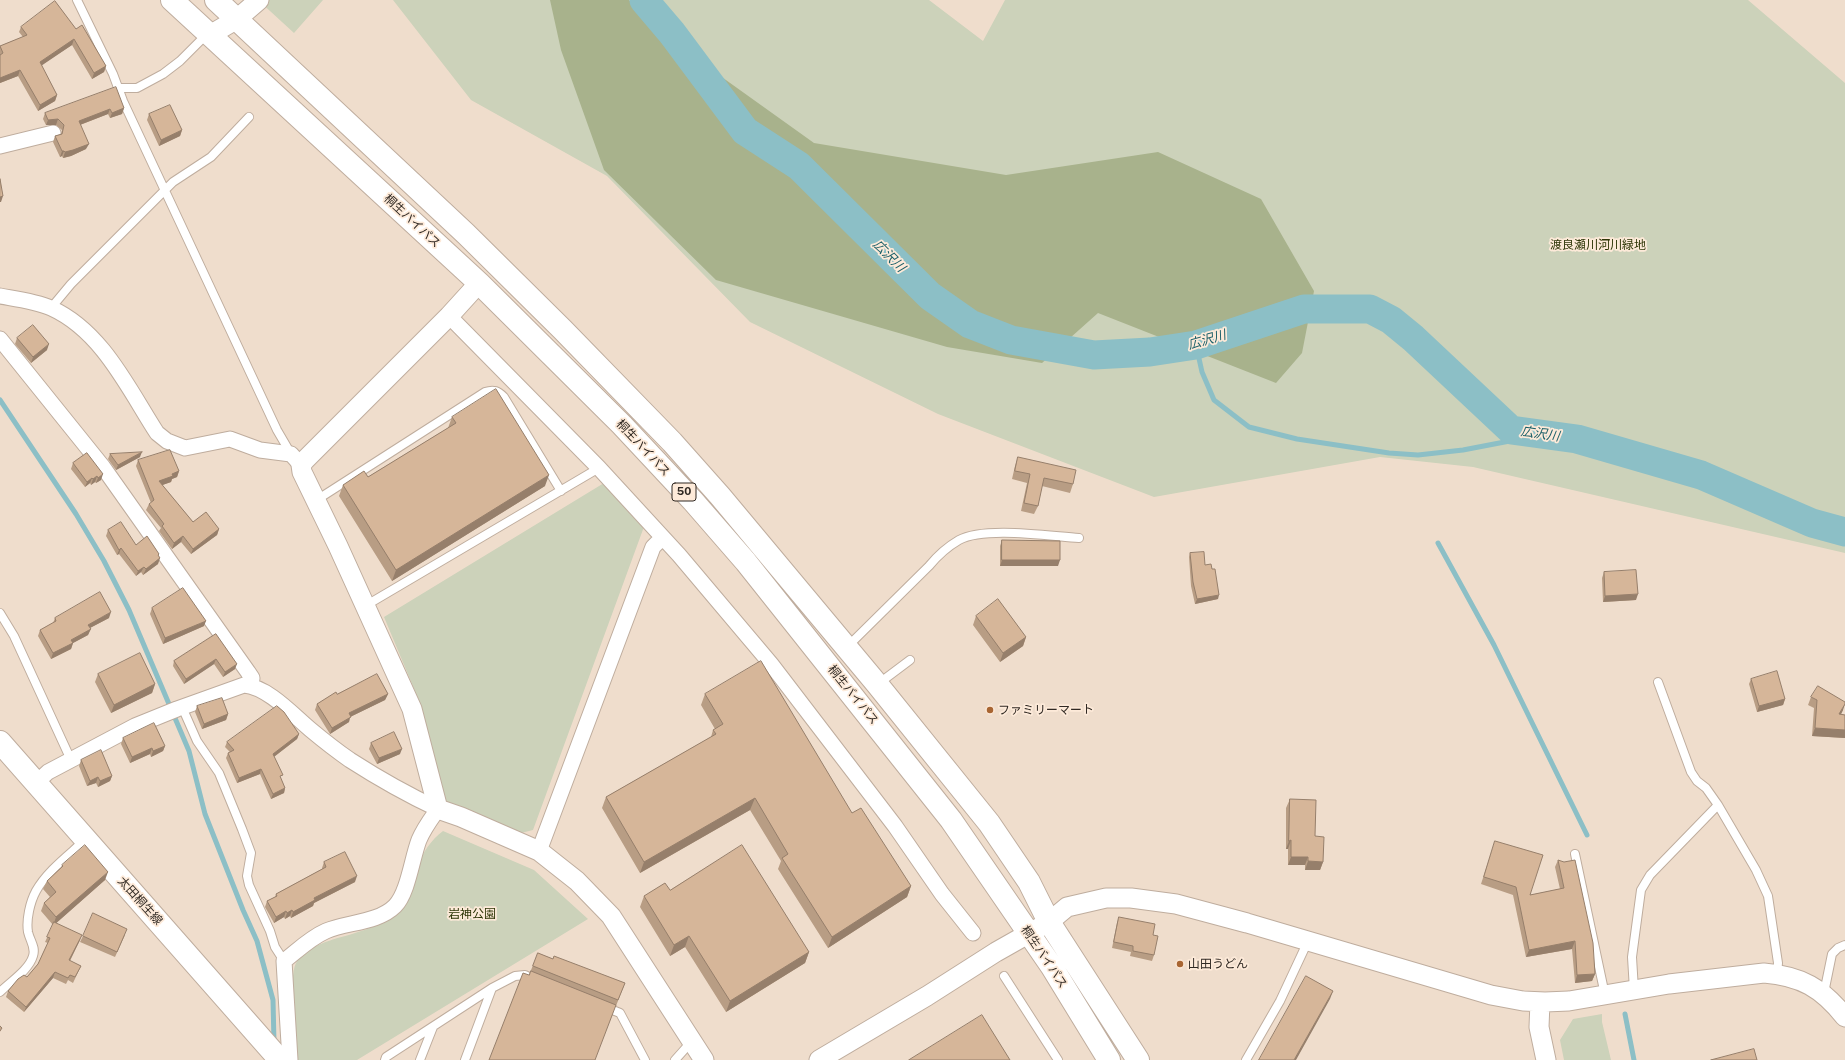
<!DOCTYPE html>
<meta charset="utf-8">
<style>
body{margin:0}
canvas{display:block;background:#efddcc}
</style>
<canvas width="1845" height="1060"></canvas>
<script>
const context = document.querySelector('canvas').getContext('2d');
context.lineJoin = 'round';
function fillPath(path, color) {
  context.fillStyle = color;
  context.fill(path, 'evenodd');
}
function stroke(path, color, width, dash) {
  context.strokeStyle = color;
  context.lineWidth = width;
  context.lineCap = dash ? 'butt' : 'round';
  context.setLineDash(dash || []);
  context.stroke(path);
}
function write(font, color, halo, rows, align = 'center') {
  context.font = font + ' "Public Sans","Noto Sans JP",sans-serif';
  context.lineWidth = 3.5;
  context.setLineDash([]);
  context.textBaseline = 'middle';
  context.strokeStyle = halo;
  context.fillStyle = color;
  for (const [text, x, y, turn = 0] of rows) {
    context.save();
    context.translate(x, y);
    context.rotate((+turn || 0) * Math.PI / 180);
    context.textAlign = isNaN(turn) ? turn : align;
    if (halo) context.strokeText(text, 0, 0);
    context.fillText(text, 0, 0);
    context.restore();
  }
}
const green = new Path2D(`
 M258 0H323L294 33Z
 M393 0H929L983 41 1005 0H1748L1845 83V553L1473 467 1380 457 1154 497 938 414 750 322 607 176 471 100Z
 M604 483 645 524 533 830 521 833 448 805 442 797 420 703 384 617Z
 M443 831 534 870 588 919 357 1060H297C296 1041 288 977 296 963 306 945 335 939 352 934 370 928 386 924 401 910 411 884 419 848 443 831Z
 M1602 1014V1022L1611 1060H1564L1560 1040 1573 1019Z`);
const forest = new Path2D(`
 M550 0H629L649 25 814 143 1006 175 1158 152 1261 199 1314 291 1302 353 1276 383 1098 313 1042 363 947 347 716 280 604 170 561 50Z`);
const stream = new Path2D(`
 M1196 345 1202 372 1214 400 1249 427 1297 439 1389 453 1418 455 1463 450 1541 435
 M0 400 76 514 104 561 129 610 189 751 205 814 243 910 257 941 273 1000 274 1042
 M1438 543 1494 645 1587 835
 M1625 1014 1634 1060`);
const river = new Path2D(`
 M644 0 672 33 745 131 799 166 930 296 970 324 1011 340 1094 355 1150 352 1196 345 1304 309H1370L1391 320 1413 338 1511 430 1577 439 1701 475 1812 523 1845 532`);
const service = new Path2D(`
 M77 0 113 74 123 101 277 430 291 454
 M118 88H137L163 74 180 61 201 40 209 35
 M51 308 71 284 173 182 211 157 249 117
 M315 501 485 392C494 389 498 391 504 397L561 491
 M365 606 599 468
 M0 613 14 636 71 760
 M847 647 929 566C938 555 947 547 959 540 984 526 1049 536 1079 538
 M1658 682 1691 772 1697 781 1706 788 1718 805 1756 870 1768 896 1778 963 1777 974
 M878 684 910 660
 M182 707 197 741 219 773 242 829 251 853 247 876 249 885 270 931 275 947 284 961
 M1575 854 1605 995
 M1004 976 1058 1060
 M1634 990 1632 957 1641 890 1650 875 1718 805
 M0 992C10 982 29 970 33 956 36 947 30 941 28 932 26 920 30 902 36 891 47 871 69 855 85 840
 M1824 993 1832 954 1838 948 1845 945
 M605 1007 620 1013 645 1060
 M385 1060 386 1057 492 988
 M420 1060 433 1027
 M465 1060 492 988 515 976 525 975 531 978
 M675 1060 692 1041
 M1246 1060 1280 1001 1308 941`);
const minor = new Path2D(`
 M0 146 53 133
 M0 296C17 299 35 301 51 308 102 331 128 388 157 433L167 441 185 448 230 439 260 450 291 454 301 465
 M449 316 599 468 679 555 771 664 895 826 942 894 973 933
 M0 339 103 467 248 672 252 678 251 686
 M36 783 48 772 135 726 177 709 244 685C268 687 293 715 311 730 323 740 337 751 350 760 378 778 408 795 438 809 431 819 424 828 419 840 412 858 408 893 395 906 378 923 347 922 326 931 310 938 297 951 284 961L290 1060
 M539 851 653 547 662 538`);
const tertiary = new Path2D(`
 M210 35 237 19 259 0
 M479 283 449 316 305 460 301 465 302 472 338 546 412 709 438 809 461 817 539 851 577 881 611 916 704 1060
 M1540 1002 1539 1027 1546 1060
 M819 1060 927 996 996 952 1049 922 1067 907 1106 898H1131L1176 904 1247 923 1491 995 1523 1001 1545 1002 1569 1001 1669 984 1764 973C1801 976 1822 988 1845 1017`);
const secondary = new Path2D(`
 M0 742 280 1060`);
const trunk = new Path2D(`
 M172 0 479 283 622 425 693 501 746 562 951 820 1052 967 1109 1060
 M216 0 466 234 563 330 672 442 720 496 877 684 989 823 1029 882 1049 922 1138 1060`);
const wall = new Path2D(`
 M21 27 76 29 106 66 104 72 92 79 72 45 41 65 57 95 55 101 38 111 18 76 0 83V46L23 37 19 32Z
 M124 108 122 114 110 118 108 114 80 125 86 149 71 156 63 158 62 156 60 157 53 142 55 136 61 134 62 130 56 125H46L43 119 45 113Z
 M149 114 182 130 180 136 159 146 147 120Z
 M17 338 47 350 31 363 15 344Z
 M452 417 545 486 392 581 339 496 343 485 368 477 448 428Z
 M87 453 101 480 96 483 95 482 91 485 90 483 85 487 71 469 73 463Z
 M110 454 140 457 116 470 108 459Z
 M1018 457 1073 484 1070 493 1042 486 1038 506 1034 514 1021 511 1027 483 1012 479 1015 466Z
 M138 460 179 471 177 477 172 479 171 482 162 485 193 522 219 529 217 535 191 554 181 542 172 549 159 531 161 528 146 510 149 504 151 503 136 466Z
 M108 530 136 545 159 556 158 564 143 575 141 572 136 576 119 554 117 555 106 536Z
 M1002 540 1058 566H1000V546Z
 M1190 553 1205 565 1218 599 1195 604 1191 586 1189 557Z
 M1604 572 1636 600 1603 602 1602 578Z
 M152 608 204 626 163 644 150 614Z
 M976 616 1026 637 1023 646 1000 662 973 625Z
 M55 618H109L90 628 88 635 73 643 71 649 51 659 38 636 40 630 53 623Z
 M216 634 235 669 223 677 214 664 184 684 173 666 174 661Z
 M98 674 155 684 152 693 111 713 95 682Z
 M1751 679 1785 699 1783 705 1757 712 1749 684Z
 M337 694H388L385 700 350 717 349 722 330 734 315 710 317 704Z
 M705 694 852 813 911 886 907 897 828 948 778 869 781 861 750 810 640 873 602 808 606 797 711 737 713 730 715 729 701 705Z
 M1811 697 1843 710 1841 714 1845 715V738L1812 736 1814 708 1808 705Z
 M197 706 228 714 226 720 202 729 195 712Z
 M299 734 297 739 274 757 281 779 285 788 284 793 271 799 260 774 237 783 226 758 228 753 230 752 225 747 227 742Z
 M123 738 165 746 163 751 151 757 150 754 130 763 121 744Z
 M371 743 400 754 377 764 369 749Z
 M81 760 112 776 110 781 98 787 96 783 87 786 79 766Z
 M1290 799 1315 836 1323 862 1320 870H1305V865H1288V849H1286V808Z
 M1495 841 1530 895 1560 889 1555 867 1558 860 1595 974 1592 981 1575 983 1572 949 1526 957 1513 895 1481 884Z
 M324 862 355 882 314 903 313 906 291 918 290 916 285 919 284 917 274 923 265 907 267 901 275 897 276 894 322 869V868Z
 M62 865 105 880 56 923 80 940 70 961 81 966 73 983 68 980 66 984 53 978 24 1012 6 997 8 991 27 977 38 964 48 943 45 942 53 925 41 911 44 903 50 897 43 889 47 881 61 869Z
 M670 890 809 952 805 963 726 1012 685 947 670 956 640 907 644 896Z
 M1119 917 1153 935 1154 955 1152 961 1130 956 1131 952 1112 948 1117 923Z
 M125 935 115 957 80 942 83 936Z
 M538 953 553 959 625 983 616 1006 529 975Z`);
const shadedWall = new Path2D(`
 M74 39 72 45 38 68 40 62Z
 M106 66 104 72 92 79 94 73Z
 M20 70 18 76 0 83V78Z
 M57 95 55 101 38 111 40 105Z
 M124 108 122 114 110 118 112 113Z
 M110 109 108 114 77 126 79 121Z
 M58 119 56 125H46L48 120Z
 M182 130 180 136 159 146 161 140Z
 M89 144 86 149 71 156 63 158 65 152Z
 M62 151H64L62 156 60 157Z
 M3 196 1 202H0V197Z
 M49 344 47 350 31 363 33 357Z
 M142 452 140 457 116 470 118 465Z
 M179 471 177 477 172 479 171 482 157 487 159 481 172 474Z
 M103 474 101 480 96 483 98 478Z
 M549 475 545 486 392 581 396 570Z
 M97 476 95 482 91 485 93 479Z
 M92 478 90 483 85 487 87 482Z
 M219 529 217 535 191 554 193 549Z
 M183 536 181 542 172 549 174 543Z
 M121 548 119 554 117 555 119 550Z
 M160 558 158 564 143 575 146 569Z
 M1002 560H1060L1058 566H1000Z
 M144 567 141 572 136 576 138 571Z
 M1638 594 1636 600 1603 602 1605 596Z
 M1219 595 1218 599 1195 604 1197 599Z
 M111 612 109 618 86 630 88 625Z
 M206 621 204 626 163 644 165 638Z
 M91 629 88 635 73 643 71 649 51 659 53 653 71 640Z
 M1026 637 1023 646 1000 662 1003 653Z
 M216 659 214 664 184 684 186 679Z
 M237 664 235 669 223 677 225 672Z
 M155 684 152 693 111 713 114 705Z
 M388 694 385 700 350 717 349 722 330 734 332 728 349 713Z
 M1785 699 1783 705 1757 712 1759 706Z
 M1845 704 1843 710 1837 722 1839 714Z
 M228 714 226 720 202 729 204 724Z
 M1815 728 1845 730V738L1812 736Z
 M299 734 297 739 271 759 273 754Z
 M165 746 163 751 151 757 153 751Z
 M152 748 150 754 130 763 132 757Z
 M402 749 400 754 377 764 379 758Z
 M261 769 260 774 237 783 239 778Z
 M112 776 110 781 98 787 100 781Z
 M98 777 96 783 87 786 90 781Z
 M285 788 284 793 271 799 273 794Z
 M755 798 750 810 640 873 644 862Z
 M1291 840 1288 849H1286L1289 841Z
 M1291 857H1308L1305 865H1288Z
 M1308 861 1323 862 1320 870H1305Z
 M108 872 105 880 53 926 56 917Z
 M357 876 355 882 314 903 313 906 291 918 293 912 314 898Z
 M911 886 907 897 828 948 832 937Z
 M292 910 290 916 285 919 287 913Z
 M286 911 284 917 274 923 276 917Z
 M82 935 80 940 67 966 69 960Z
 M689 936 685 947 670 956 674 945Z
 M1575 941 1572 949 1526 957 1529 950Z
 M809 952 805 963 726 1012 730 1001Z
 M55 972 53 978 24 1012 26 1007Z
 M1595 974 1592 981 1575 983 1577 975Z
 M1333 991 1330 999 1296 1060H1294Z`);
const building = new Path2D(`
 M55 1 76 29 82 25 106 66 94 73 74 39 40 62 57 95 40 105 20 70 0 78V55L3 53 0 46 27 35 21 27Z
 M116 87 124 108 112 113 110 109 79 121 89 144 73 150 65 152 64 151H62L55 136 62 134 64 125 58 119 48 120 45 113Z
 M170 105 182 130 161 140 149 114Z
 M0 179 3 196 0 197Z
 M33 325 49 344 33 357 17 338Z
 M496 389 549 475 396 570 343 485 364 471 368 477 456 423 452 417Z
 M170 450 179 471 172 474 173 476 159 481 193 522 206 512 219 529 193 549 183 536 174 543 162 526 164 524 149 504 154 500 138 460Z
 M142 452 118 465 110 454Z
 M87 453 103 474 98 478 97 476 93 479 92 478 87 482 73 463Z
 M1018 457 1076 470 1073 484 1044 478 1038 506 1024 503 1030 474 1015 471Z
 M121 522 136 545 147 536 159 554 158 555 160 558 146 569 144 567 138 571 121 548 119 550 108 530Z
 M1002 540 1060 541V560H1002Z
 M1204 552 1205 565 1211 564 1212 569H1215L1219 595 1197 599 1193 582 1190 553Z
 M1636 570 1638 594 1605 596 1604 572Z
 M183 588 206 621 165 638 152 608Z
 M100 592 111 612 88 625 91 629 71 640 73 643 53 653 40 630 56 621 55 618Z
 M998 599 1026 637 1003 653 976 616Z
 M216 634 237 664 225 672 216 659 186 679 174 661Z
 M140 653 155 684 114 705 98 674Z
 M761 661 852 813 861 808 911 886 832 937 782 858 788 854 755 798 644 862 606 797 716 734 713 730 723 724 705 694Z
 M1777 671 1785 699 1759 706 1751 679Z
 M377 674 388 694 349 713 351 717 332 728 317 704 336 692 337 694Z
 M1818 686 1845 702V704L1839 714 1845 715V730L1815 728 1817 700 1811 697Z
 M222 698 228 714 204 724 197 706Z
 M277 706 284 712 299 734 273 754 283 775 280 776 285 788 273 794 261 769 239 778 228 753 234 750 227 742Z
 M154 723 165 746 153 751 152 748 132 757 123 738Z
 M394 732 402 749 379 758 371 743Z
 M101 750 112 776 100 781 98 777 90 781 81 760Z
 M1290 799 1316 800 1315 836 1324 837 1323 862 1308 861V857H1291V840L1289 841Z
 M1495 841 1543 855 1530 895 1564 888 1558 860 1564 862 1575 860 1593 943 1595 974 1577 975 1575 941 1529 950 1516 887 1484 877Z
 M85 845 108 872 56 917 44 903 56 892 47 881 63 866 62 865Z
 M742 845 809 952 730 1001 689 936 674 945 644 896 665 883 670 890Z
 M345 852 357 876 314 898 315 900 293 912 292 910 287 913 286 911 276 917 267 901 277 896 276 894 326 867 324 862Z
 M93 913 127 929 117 952 83 936Z
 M1119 917 1155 924 1153 935 1158 936 1154 955 1133 951V946L1114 942Z
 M54 922 82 935 69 960 81 966 75 977 70 975 68 978 55 972 26 1007 8 991 18 979 24 975 27 977 38 964 50 938 47 937Z
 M538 953 553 959 554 956 625 983 618 1000 533 966Z
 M531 971 616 1005 595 1060H489L523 973 529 975Z
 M1306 976 1333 991 1294 1060H1259Z
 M982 1015 1010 1060H909Z
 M0 1026 2 1028 0 1031Z
 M1754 1049 1757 1060H1711Z`);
const markers = [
 [990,710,4,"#a86532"],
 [1180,964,4,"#a86532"]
];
const shields = [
 [684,492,24]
];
const shieldNames = [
 ["50",684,492]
];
const streetNames = [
 ["桐生バイパス",412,221,43],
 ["桐生バイパス",643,448,47],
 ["桐生バイパス",853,695,51],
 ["太田桐生線",140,901,48],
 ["桐生バイパス",1044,957,56]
];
const parkNames = [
 ["渡良瀬川河川緑地",1598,245],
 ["岩神公園",472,914]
];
const poiNames = [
 ["ファミリーマート",998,710],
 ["山田うどん",1188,964]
];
const waterNames = [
 ["広沢川",889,256,45],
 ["広沢川",1207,340,-16],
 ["広沢川",1540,434,8]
];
fillPath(green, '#ccd2ba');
fillPath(forest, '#a8b28c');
stroke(stream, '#8cbfc6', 5);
stroke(river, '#8cbfc6', 29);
stroke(service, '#bfad9e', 10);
stroke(minor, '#bfad9e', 17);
stroke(tertiary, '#bfad9e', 21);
stroke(secondary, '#bfad9e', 24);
stroke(trunk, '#bfad9e', 24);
stroke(service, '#fff', 8);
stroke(minor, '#fff', 15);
stroke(tertiary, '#fff', 19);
stroke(secondary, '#fff', 22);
stroke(trunk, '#fff', 22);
fillPath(wall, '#b89d84');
fillPath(shadedWall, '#967f6b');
fillPath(building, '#d6b699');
stroke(building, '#967f6b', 1);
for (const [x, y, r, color] of markers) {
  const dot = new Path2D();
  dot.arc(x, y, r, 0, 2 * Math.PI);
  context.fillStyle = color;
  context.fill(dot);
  stroke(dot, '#fdead9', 1.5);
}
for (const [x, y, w] of shields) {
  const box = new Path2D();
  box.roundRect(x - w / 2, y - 9, w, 18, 3);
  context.fillStyle = '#fdead9';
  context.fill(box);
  stroke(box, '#302923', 1);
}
write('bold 11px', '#302923', null, shieldNames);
write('12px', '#302923', '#fdead9', streetNames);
write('12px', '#2d3506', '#fdead9', parkNames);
write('12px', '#302923', '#fdead9', poiNames, 'left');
write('italic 13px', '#1a5f68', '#fdead9', waterNames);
</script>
